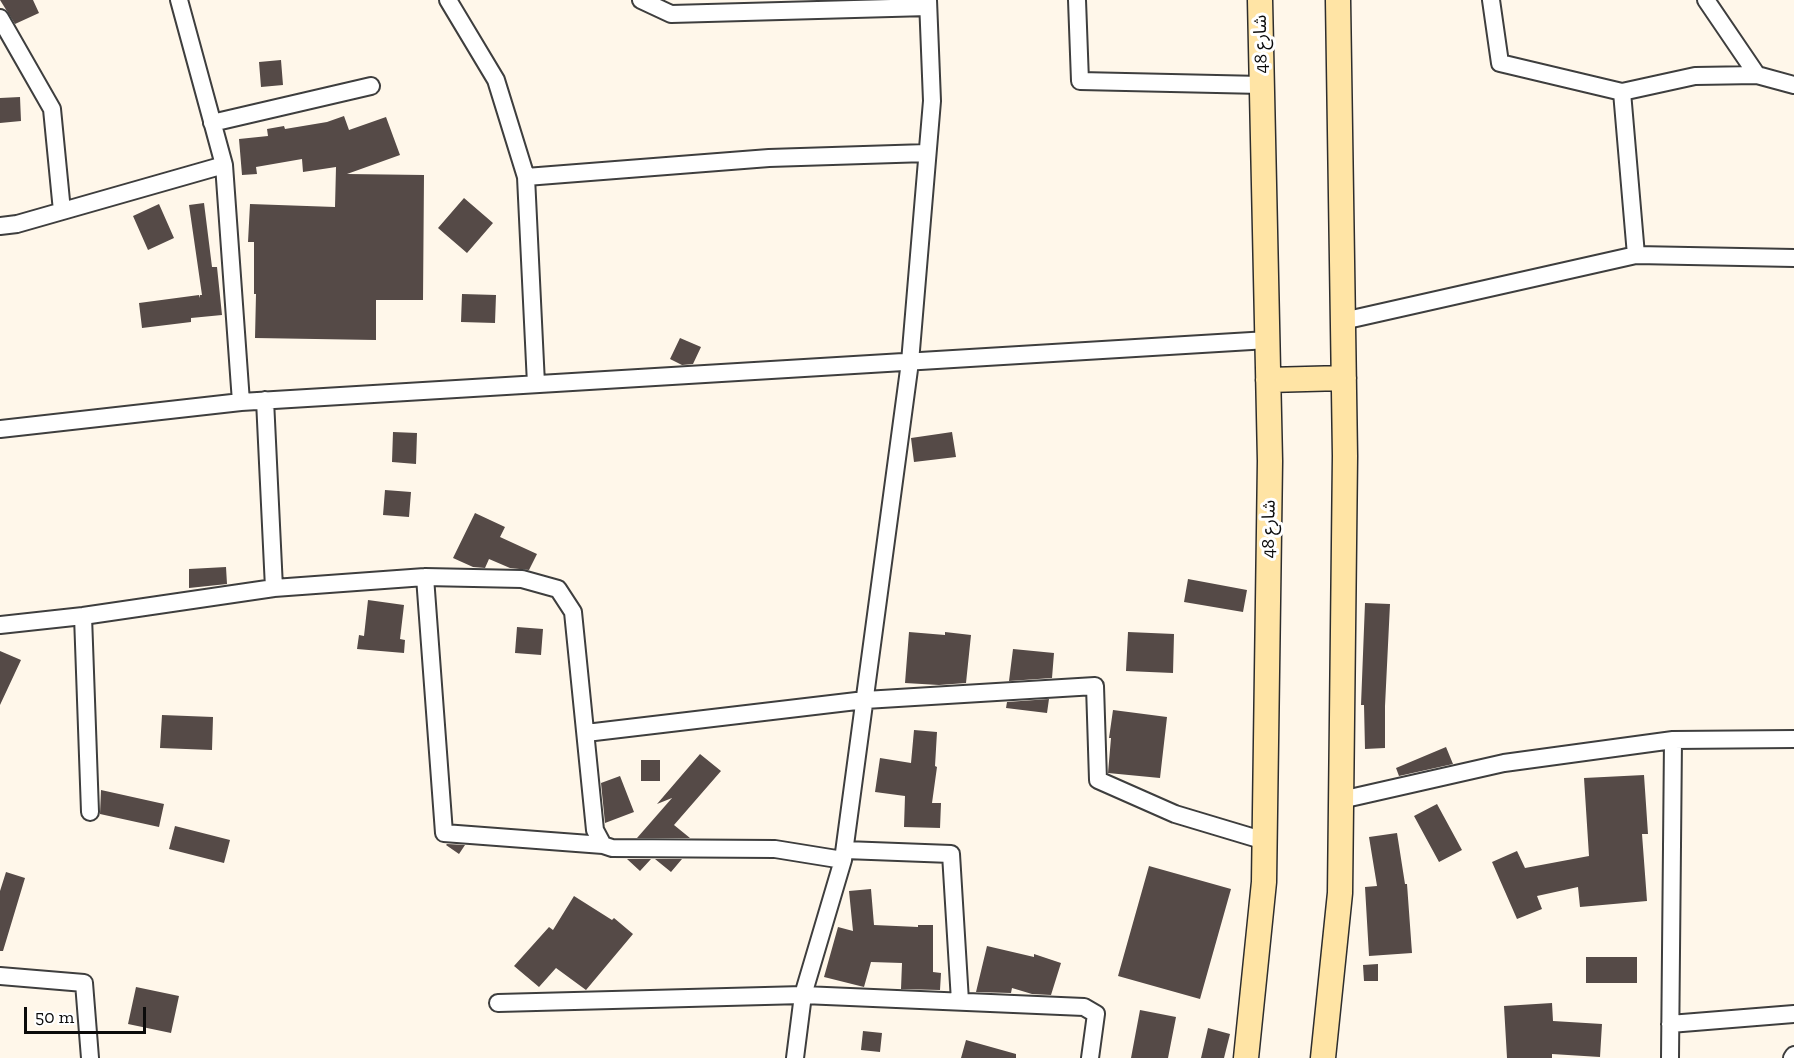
<!DOCTYPE html>
<meta charset="utf-8">
<style>
body{margin:0}
#map{position:relative;width:1794px;height:1058px;overflow:hidden;background:#fff7ea;font-family:"Zilla Slab",serif}
canvas{display:block}
.scale{position:absolute;left:24px;top:1007px;width:122px;height:27px;box-sizing:border-box;border:3px solid #0b0b0b;border-top:0;padding-left:8px;font-size:18px;line-height:21px;white-space:nowrap;color:#0b0b0b;-webkit-text-stroke:4px #fff;paint-order:stroke}
</style>
<div id="map">
<canvas width="1794" height="1058"></canvas>
<div class="scale">50 m</div>
</div>
<script>
const context = document.querySelector('canvas').getContext('2d');
context.lineJoin = 'round';
function fillPath(path, color) {
  context.fillStyle = color;
  context.fill(path, 'evenodd');
}
function stroke(path, color, width, dash) {
  context.strokeStyle = color;
  context.lineWidth = width;
  context.lineCap = dash ? 'butt' : 'round';
  context.setLineDash(dash || []);
  context.stroke(path);
}
function write(font, color, halo, rows, align = 'center') {
  context.font = font + ' "Zilla Slab","Noto Sans Arabic",serif';
  context.lineWidth = 6;
  context.setLineDash([]);
  context.textBaseline = 'middle';
  context.strokeStyle = halo;
  context.fillStyle = color;
  for (const [text, x, y, turn = 0] of rows) {
    context.save();
    context.translate(x, y);
    context.rotate((+turn || 0) * Math.PI / 180);
    context.textAlign = isNaN(turn) ? turn : align;
    if (halo) context.strokeText(text, 0, 0);
    context.fillText(text, 0, 0);
    context.restore();
  }
}
const building = new Path2D(`
 M0 0H33L39 13 15 24Z
 M281 60 283 85 261 87 259 62Z
 M20 97 21 121 0 123V98Z
 M344 116 349 130 386 117 400 155 347 174 424 175 423 300H376V340L255 338 256 294H254V242H248L250 204 335 207 336 167 303 172 302 159 256 167 257 174 242 175 239 139 268 136 267 129 284 126 285 129 327 122Z
 M464 198 493 223 467 253 438 228Z
 M204 203 212 267H217L222 315 191 318V322L142 328 139 303 199 295 200 298V295H202L189 205Z
 M159 204 174 238 148 250 133 216Z
 M462 294 496 295 495 323 461 322Z
 M680 338 701 347 693 364 682 365 670 359Z
 M393 432 417 433 416 464 392 462Z
 M952 432 956 457 914 462 911 438Z
 M385 490 411 492 409 517 383 515Z
 M475 513 505 527 500 537 537 554 529 570 510 568 489 559 485 568 473 567 453 558Z
 M226 567 227 584 189 588V569Z
 M1188 579 1247 590 1243 612 1184 602Z
 M368 600 404 605 400 639 405 640 404 653 357 649 359 635 364 636Z
 M1365 603 1390 604 1385 706V748L1365 749 1364 705H1361Z
 M517 627 543 629 541 655 515 653Z
 M909 632 945 635V632L971 635 966 683 939 685 905 683Z
 M1128 632 1174 634 1173 673 1126 671Z
 M1013 649 1054 653 1052 678 1009 681Z
 M0 651 21 660 0 705Z
 M1049 699 1047 713 1006 708 1007 702Z
 M1113 710 1167 717 1160 778 1108 773 1111 738H1109Z
 M162 715 213 717 212 750 160 748Z
 M914 730 937 732 935 766 937 767 932 803H941L940 828 904 827 905 796 875 792 880 758 911 763Z
 M1446 747 1453 764 1399 776 1396 768Z
 M700 754 721 771 674 825 690 838H637L672 798 657 804Z
 M641 760H660V781H641Z
 M1644 775 1648 834H1642L1647 901 1580 907 1578 887 1537 896 1542 909 1517 919 1492 862 1517 851 1525 868 1589 856 1584 778Z
 M620 776 634 812 605 823 601 783Z
 M101 790 164 804 159 827 100 814Z
 M1437 804 1462 850 1439 862 1414 816Z
 M175 826 230 840 224 863 169 849Z
 M1397 833 1405 884H1407L1412 953 1369 956 1365 887 1377 886 1369 837Z
 M447 844 465 845 459 854 446 845Z
 M627 859H651L640 871Z
 M655 859H682L671 872Z
 M1149 866 1231 889 1200 999 1118 976Z
 M6 872 25 878 3 951H0V891Z
 M871 889 874 925 918 927V925H933V972L941 973 940 990 901 989 902 963 871 962 864 987 824 977 838 927 853 931 849 891Z
 M574 896 612 920 614 918 633 934 586 990 556 968 539 987 514 966 549 927 553 930Z
 M987 946 1034 957V954L1061 963 1051 995 1032 994 1012 988 1011 993 976 992Z
 M1586 957H1637V983H1586Z
 M1378 964V981H1364L1363 965Z
 M136 987 179 996 171 1033 128 1024Z
 M1552 1003 1553 1021 1602 1024 1600 1057 1552 1054V1058H1507L1504 1006Z
 M1140 1010 1176 1017 1168 1058H1131Z
 M1208 1028 1230 1034 1224 1058H1201Z
 M863 1031 882 1033 880 1052 861 1050Z
 M966 1040 1016 1054V1058H961Z`);
const minor = new Path2D(`
 M448 0 496 80 526 177 769 158 927 153
 M641 0 671 14 928 7
 M1077 0 1080 81 1262 85
 M1491 0 1500 63 1622 92
 M1706 0 1757 75
 M0 18 52 109 62 211
 M212 123 371 86
 M526 177 536 384
 M0 226 17 224 224 165
 M1636 255 1622 92 1695 76 1757 75 1794 85
 M1343 321 1636 255 1794 258
 M265 400 274 588
 M241 402 1268 340
 M0 429 241 402 224 165 179 0
 M425 577 444 833 603 845 612 848 775 849 843 860 910 362 932 101 928 0
 M83 616 90 812
 M0 625 83 616 274 588 425 577 522 579 558 589 573 612 595 830 603 845
 M586 733 865 700 1095 686 1098 780 1175 814 1265 841
 M1341 800 1504 763 1673 740 1794 739
 M845 850 951 854 960 1001
 M0 976 84 983 90 1058
 M498 1003 803 995 1084 1007 1096 1014 1090 1058
 M1670 1024 1794 1014
 M795 1058 803 995 843 860
 M1670 1058 1673 740
 M1792 1058 1794 1055`);
const secondary = new Path2D(`
 M1268 380 1344 378
 M1246 1058 1264 882 1270 461 1260 0
 M1323 1058 1340 893 1345 456 1338 0`);
const streetNames = [
 ["شارع 48",1261,44,-91],
 ["شارع 48",1269,529,-89]
];
fillPath(building, '#554a47');
stroke(minor, '#3e3e3e', 20);
stroke(secondary, '#2d2d2d', 27);
stroke(minor, '#fff', 16);
stroke(secondary, '#ffe4a5', 24);
write('18px', '#0b0b0b', '#fff', streetNames);
</script>
